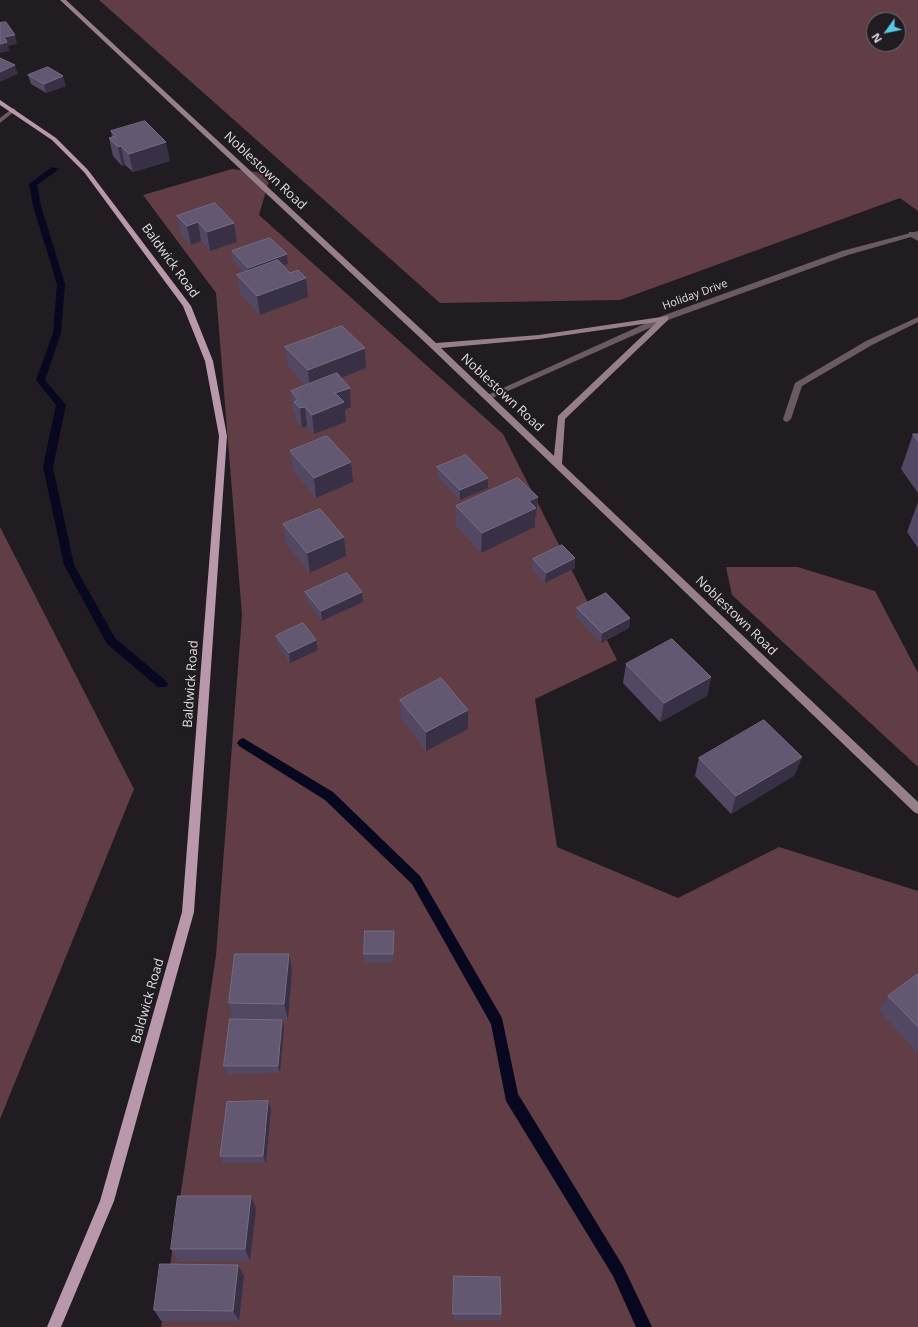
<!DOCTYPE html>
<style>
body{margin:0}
#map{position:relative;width:918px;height:1327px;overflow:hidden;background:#211c21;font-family:"Open Sans",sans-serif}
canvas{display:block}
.north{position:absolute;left:866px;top:12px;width:40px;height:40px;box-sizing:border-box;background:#211c21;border:1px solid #6d696d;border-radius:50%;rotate:237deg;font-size:11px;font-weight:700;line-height:16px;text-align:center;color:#dfdcdf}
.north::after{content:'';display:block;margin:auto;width:14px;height:18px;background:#58c9e3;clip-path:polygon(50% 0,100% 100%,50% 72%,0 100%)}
</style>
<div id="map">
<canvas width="918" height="1327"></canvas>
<div class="north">N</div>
</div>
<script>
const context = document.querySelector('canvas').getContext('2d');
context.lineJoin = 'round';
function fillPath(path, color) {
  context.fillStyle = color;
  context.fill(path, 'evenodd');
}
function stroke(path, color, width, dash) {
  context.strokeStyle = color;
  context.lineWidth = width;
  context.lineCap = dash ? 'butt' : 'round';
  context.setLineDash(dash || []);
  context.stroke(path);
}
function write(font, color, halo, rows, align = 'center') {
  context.font = font + ' "Open Sans",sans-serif';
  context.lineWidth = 4;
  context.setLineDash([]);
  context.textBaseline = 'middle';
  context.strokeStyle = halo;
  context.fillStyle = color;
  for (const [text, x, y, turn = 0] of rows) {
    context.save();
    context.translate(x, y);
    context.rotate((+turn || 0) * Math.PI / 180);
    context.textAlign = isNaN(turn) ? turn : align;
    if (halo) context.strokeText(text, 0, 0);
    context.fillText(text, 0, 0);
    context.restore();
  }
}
const forest = new Path2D(`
 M99 0H918V211L900 198 620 300 440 303ZM874 20H898V44H874Z
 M232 169 271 174 259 215 503 434 617 660 535 699 557 847 678 898 779 847 918 891V1327H161L216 955 242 615 216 293 143 195Z
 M0 527 134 789 0 1119Z
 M726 567H798L875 591 918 673V767L732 595Z`);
const stream = new Path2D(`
 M52 167 59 169 37 185 41 206 65 284 61 333 45 380 66 405 53 467 74 565 115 638 166 681 168 684 166 687H158L107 644 64 565 43 467 56 405 36 380 53 333 57 284 33 206 29 184Z
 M243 738 333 792 420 876 502 1018 518 1094 623 1266 652 1327H636L613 1276 506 1101 491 1024 412 884 325 800 239 746 237 743 239 740Z`);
const lane = new Path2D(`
 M13 108 16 110 15 111 0 123V118Z
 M909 232H915L918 235V241L909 236Z
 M918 317V322L872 345 802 386 791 419 787 422 784 421 783 419 795 383 866 341Z`);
const street = new Path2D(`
 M918 231V235L848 255 668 320 490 399H484L483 397 662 316 842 251Z`);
const secondary = new Path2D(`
 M60 0H66L436 343 539 335 668 316V320L565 419 562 464 918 802V814L914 812 431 348ZM657 322 558 416 554 456 441 348 539 339Z`);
const primary = new Path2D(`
 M0 100 56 138 88 170 191 306 213 361 227 436 194 912 114 1201 61 1327H47L100 1201 182 912 219 436 205 361 183 306 84 172 52 140 0 105Z`);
const wall = new Path2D(`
 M28 75 66 86 46 93 31 84Z
 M111 131 170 161 133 172 125 165 122 166 113 156 109 138 112 137Z
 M177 216 234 223 237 242 210 251 201 241 191 245 181 235Z
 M232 251 287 254 288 264 283 266 290 273 306 278 308 297 260 315 240 294 237 275 244 272 233 261Z
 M285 347 366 368 341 378 351 407 345 410 346 422 314 434 307 426 302 428 296 422 295 413 293 411 291 391 306 386 288 366Z
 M913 434H918V493L901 469Z
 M290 451 353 482 316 498 293 471Z
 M437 467 488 488 460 500 438 477Z
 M918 502V548L907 532Z
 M456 506 536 517H535V527L481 553 456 526Z
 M283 524 344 537 346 556 310 573 286 544Z
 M575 558V568L545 583 532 569 533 559Z
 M305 592H362L363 602 322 621 307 602Z
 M577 608 630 618 629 628 601 643 576 617Z
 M276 636 316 640 318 650 290 663 278 646Z
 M626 664 711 677 707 696 660 722 623 683Z
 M400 700 468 710V729L426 751 401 718Z
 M699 758 795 775 731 814 695 776Z
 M394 940 393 963H365L364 954Z
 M292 970 288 1020 233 1019 229 1003Z
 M918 974V1053L879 1011 888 996Z
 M284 1028 280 1073 227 1074 224 1066Z
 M271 1109 266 1163H223L220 1156Z
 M256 1209 250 1261H178L171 1249Z
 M238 1265 244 1276 239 1321H161L154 1310Z
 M454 1276 501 1314V1320H453Z`);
const shadedWall = new Path2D(`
 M15 35 17 44 8 46 10 51 0 53V44L4 37Z
 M15 65 18 74 0 82V72Z
 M63 76 66 86 46 93 44 84Z
 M166 142 170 161 133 172 129 154Z
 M121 146 125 165 122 166 118 147Z
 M198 222 201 241 191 245 187 226Z
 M234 223 237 242 210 251 207 232Z
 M287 254 288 264 249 277 248 268Z
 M306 278 308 297 260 315 257 296Z
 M365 348 366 368 310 390 308 370Z
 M350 388 351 407 345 410 346 422 314 434 312 415 335 393Z
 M305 407 307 426 302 428 300 408Z
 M351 462 353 482 316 498 314 478Z
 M488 478V488L460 500V490Z
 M538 497 536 517H535V527L481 553 482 533 529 501Z
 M344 537 346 556 310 573 307 553Z
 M575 558V568L545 583 546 573Z
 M362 592 363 602 322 621 321 611Z
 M630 618 629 628 601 643 602 633Z
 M316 640 318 650 290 663 289 653Z
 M711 677 707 696 660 722 664 703Z
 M468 710V729L426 751V732Z
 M802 757 795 775 731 814 736 796Z
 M289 954 292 970 288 1020 284 1004Z
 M282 1020 284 1028 280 1073 278 1066Z
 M268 1101 271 1109 266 1163 263 1156Z
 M251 1196 256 1209 250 1261 245 1249Z
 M238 1265 244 1276 239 1321 233 1311Z`);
const building = new Path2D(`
 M6 22 15 35 4 37 7 42 0 44V23Z
 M0 58 15 65 0 72Z
 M48 67 63 76 44 84 28 75Z
 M145 121 166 142 129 154 121 146 118 147 109 138 116 136 111 131Z
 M215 203 234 223 207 232 198 222 187 226 177 216Z
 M270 238 287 254 248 268 232 251Z
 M278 260 290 273 298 270 306 278 257 296 237 275Z
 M342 326 365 348 308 370 285 347Z
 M337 373 350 388 335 393 344 402 312 415 305 407 300 408 294 402 298 400 291 391Z
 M913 434H918V441Z
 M327 436 351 462 314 478 290 451Z
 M466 455 488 478 460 490 437 467Z
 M518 478 538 497 529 501 536 508 482 533 456 506Z
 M320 509 344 537 307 553 283 524Z
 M562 545 575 558 546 573 533 559Z
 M347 573 362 592 321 611 305 592Z
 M606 593 630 618 602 633 577 608Z
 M303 623 316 640 289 653 276 636Z
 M672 639 711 677 664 703 626 664Z
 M441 678 468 710 426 732 400 700Z
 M764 720 802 757 736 796 699 758Z
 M365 931H394L393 954H364Z
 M235 954H289L284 1004 229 1003Z
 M918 974V1027L888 996Z
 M230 1019 282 1020 278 1066H224Z
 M268 1101 263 1156H220L227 1102Z
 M178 1196H251L245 1249H171Z
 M160 1264 238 1265 233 1311 154 1310Z
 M454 1276 500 1277 501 1314H453Z`);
const farStreetnames = [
 ["Holiday Drive",695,295,-20]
];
const streetNames = [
 ["Noblestown Road",265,171,43],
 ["Baldwick Road",170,261,54],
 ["Noblestown Road",502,393,43],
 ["Noblestown Road",736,616,44],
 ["Baldwick Road",191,684,-86],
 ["Baldwick Road",148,1001,-74]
];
fillPath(forest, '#613d45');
fillPath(stream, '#080720');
fillPath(lane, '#6a5b63');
fillPath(street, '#6a5b63');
fillPath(secondary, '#967e8b');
fillPath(primary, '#b898aa');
fillPath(wall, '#534864');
fillPath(shadedWall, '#383044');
fillPath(building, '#625871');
stroke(building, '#756d83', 1);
write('11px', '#dfdcdf', '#211c21', farStreetnames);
write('13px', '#dfdcdf', '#211c21', streetNames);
</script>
